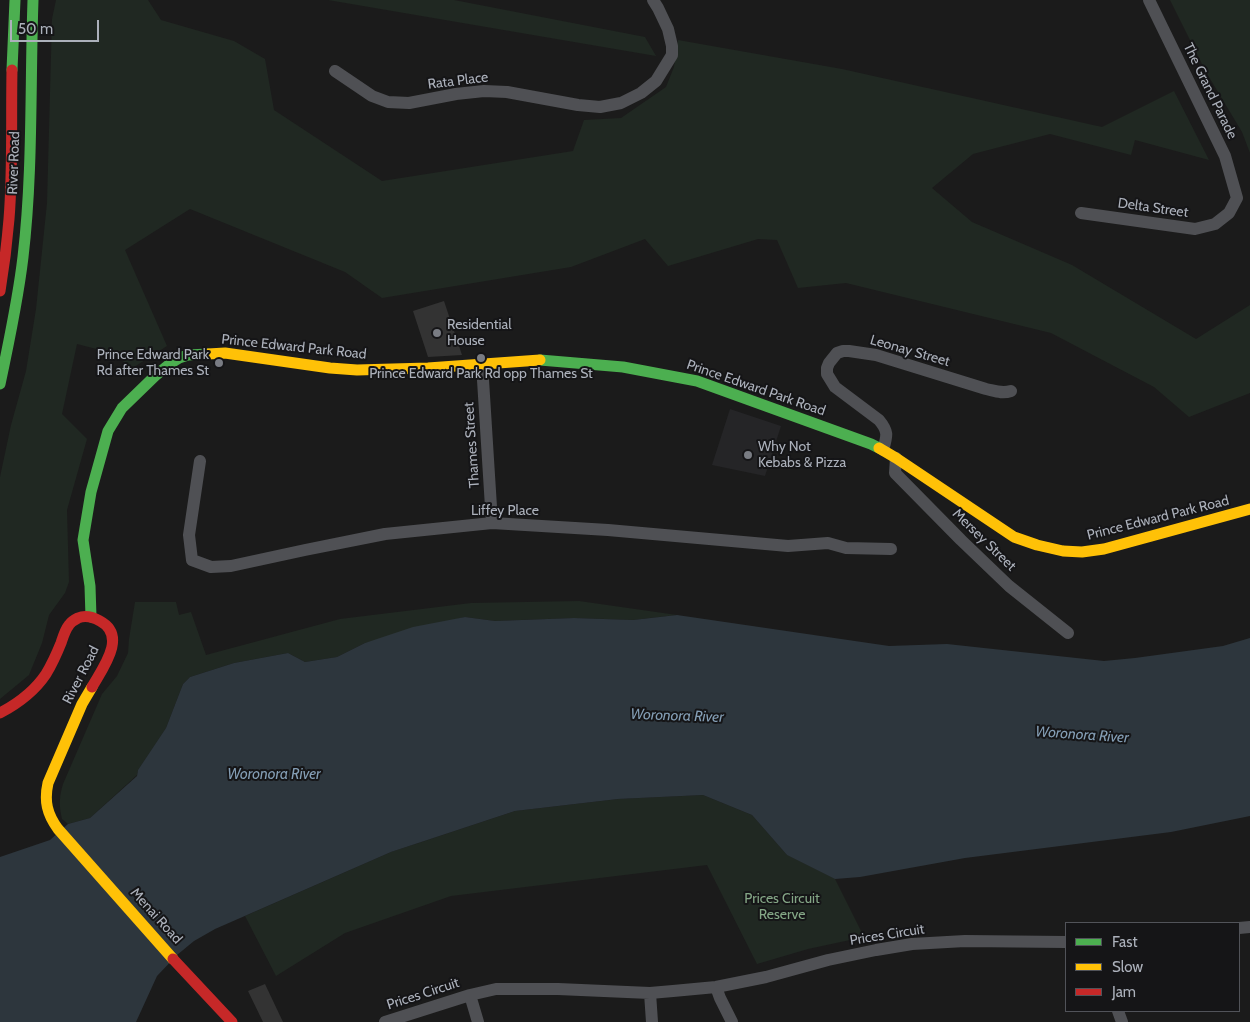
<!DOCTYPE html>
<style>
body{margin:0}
#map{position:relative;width:1250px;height:1022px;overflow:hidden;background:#1b1b1b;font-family:Cabin,sans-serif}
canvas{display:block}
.legend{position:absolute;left:1065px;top:922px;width:175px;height:90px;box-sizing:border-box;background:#151517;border:1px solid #515359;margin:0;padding:6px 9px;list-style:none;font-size:15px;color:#acb1bb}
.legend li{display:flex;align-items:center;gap:10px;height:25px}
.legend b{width:25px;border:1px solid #515359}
.scale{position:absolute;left:10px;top:20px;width:89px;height:22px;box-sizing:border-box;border:2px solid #acb1bb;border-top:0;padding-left:6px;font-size:15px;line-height:18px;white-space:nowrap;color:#acb1bb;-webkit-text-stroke:4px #151517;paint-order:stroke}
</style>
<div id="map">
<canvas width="1250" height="1022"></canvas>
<ul class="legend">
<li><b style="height:6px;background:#4caf50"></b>Fast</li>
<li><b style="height:6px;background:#ffc107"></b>Slow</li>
<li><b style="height:6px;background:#c62828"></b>Jam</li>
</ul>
<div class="scale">50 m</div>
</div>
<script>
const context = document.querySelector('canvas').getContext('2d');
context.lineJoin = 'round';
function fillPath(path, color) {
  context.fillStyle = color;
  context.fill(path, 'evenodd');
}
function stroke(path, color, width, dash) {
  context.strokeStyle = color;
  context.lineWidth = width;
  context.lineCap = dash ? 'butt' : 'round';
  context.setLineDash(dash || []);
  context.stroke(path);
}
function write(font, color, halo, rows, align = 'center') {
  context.font = font + ' Cabin,sans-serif';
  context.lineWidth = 4;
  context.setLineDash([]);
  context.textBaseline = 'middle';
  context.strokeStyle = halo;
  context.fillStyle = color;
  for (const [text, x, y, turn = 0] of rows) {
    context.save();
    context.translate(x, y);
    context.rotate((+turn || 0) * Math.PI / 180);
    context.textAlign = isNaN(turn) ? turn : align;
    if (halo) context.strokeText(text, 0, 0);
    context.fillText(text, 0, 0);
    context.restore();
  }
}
const built = new Path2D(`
 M730 409 781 426 765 476 712 465Z`);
const green = new Path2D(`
 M56 0H148L161 20 234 41 265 59 274 110 382 181 573 151 584 120 621 118 666 87 674 67 678 40 842 69 1102 127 1174 91 1209 160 1135 140 1131 155 1050 134 973 154 932 188 972 222 1072 265 1196 339 1250 305V393L1189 417 1154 387 1051 333 846 283 798 288 777 240 758 239 668 266 645 239 571 267 382 298 345 272 190 209 125 250 167 346 131 369 116 354 77 344 62 414 87 439 67 510 69 582 65 593 49 615 42 643 29 675 0 699V477L11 425 26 371 36 309 47 203 52 19Z
 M328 0H454L645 37 656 56Z
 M1170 0H1250V153L1242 132 1206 72Z
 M579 601 677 615 633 620 574 618 495 621 465 617 365 643 337 657 305 662 288 653 234 663 190 677 183 684 166 728 138 770 137 775 90 818 68 824 62 819C59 806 59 797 63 784L102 694 117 676 128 653 129 639 135 602H176L179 615 191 612 206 655 340 619 471 603Z
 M703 795 752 815 787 855 835 879 864 937 808 949 757 964 707 865 451 896 345 933 276 976 245 916 391 852 515 811 618 799Z`);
const water = new Path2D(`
 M677 615 889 646 947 644 1104 661 1135 658 1223 646 1250 638V816L1171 832 965 858 860 877 835 879 787 855 752 815 703 795 618 799 515 811 391 852 215 929 194 941 177 955 157 976 136 1022H0V857L50 840 68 824 90 818 137 776 138 770 166 728 183 684 190 677 234 663 288 653 305 662 337 657 365 643 413 627 465 617 495 621 574 618 633 620Z`);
const building = new Path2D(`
 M444 301 462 355 428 357 413 311Z
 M265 984 283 1022H263L248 991Z`);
const street = new Path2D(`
 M335 71 372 96 388 102 409 103 456 94 484 91 507 92 578 105 600 107 621 103 641 93 656 81 672 55V46L668 29 658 8 653 0
 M1081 213 1195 229 1215 224 1229 213 1237 198 1225 156 1149 0
 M482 364 492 523
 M883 450C887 436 889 432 879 420L835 387 827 374V368L829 363 837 353 843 351H849L876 355 986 389C995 391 1002 394 1011 391
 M896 458 895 473 961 540 1009 586 1068 633
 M200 461 189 535 192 560 211 567 231 566 305 550 385 534 492 523 608 530 788 546 828 543 846 548 891 549
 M1239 928 1250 927
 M716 987 720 998 732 1022
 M650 993 652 1022
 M470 995 478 1022
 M1118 1011 1122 1022
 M385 1022 470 995 496 989H558L650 993 673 991 716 987 766 977 828 960 876 950 912 944 965 941 1066 942`);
const fast = new Path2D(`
 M12 70 15 0
 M540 360 623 367 697 381 871 444 879 448
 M0 384C9 342 18 300 23 257 33 172 30 86 33 0
 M91 617 90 586 83 540 91 492 108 431 122 408 155 376 171 363 179 358 188 355 208 354`);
const slow = new Path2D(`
 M208 354 225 353 330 368 357 370 428 368 540 360
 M879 448 896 458 1014 537 1037 545 1063 551 1082 552 1104 549 1250 509
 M92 687 82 704 48 783C44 801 47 814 58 829L173 959`);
const jam = new Path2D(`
 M0 291C4 267 7 243 9 219 13 170 11 120 12 70
 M0 713C19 703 34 692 46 674 52 664 57 653 61 643 63 637 65 630 69 625 71 622 74 620 78 618 85 615 93 617 100 621 128 636 102 669 92 687
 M173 959 232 1022`);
const markers = [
 [437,333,5,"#797c83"],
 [481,358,5,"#797c83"],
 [219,363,5,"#797c83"],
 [748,455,5,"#797c83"]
];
const streetNames = [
 ["Rata Place",458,81,-7],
 ["The Grand Parade",1210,91,64],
 ["River Road",14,163,-88],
 ["Delta Street",1153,208,8],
 ["Prince Edward Park Road",294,347,6],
 ["Leonay Street",910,351,16],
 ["Prince Edward Park Road",756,388,19],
 ["Thames Street",472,445,-94],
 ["Liffey Place",505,511],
 ["Prince Edward Park Road",1158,518,-14],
 ["Mersey Street",984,540,44],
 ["River Road",81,675,-63],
 ["Menai Road",156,916,48],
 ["Prices Circuit",887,935,-9],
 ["Prices Circuit",423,994,-18]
];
const poiNames = [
 ["Residential",447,325],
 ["House",447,341],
 ["Prince Edward Park",209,355,"right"],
 ["Rd after Thames St",209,371,"right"],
 ["Prince Edward Park Rd opp Thames St",481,374,"center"],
 ["Why Not",758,447],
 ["Kebabs & Pizza",758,463]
];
const parkNames = [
 ["Prices Circuit",782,899],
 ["Reserve",782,915]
];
const waterNames = [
 ["Woronora River",677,716,2],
 ["Woronora River",1082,735,4],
 ["Woronora River",274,775]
];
fillPath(built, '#252527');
fillPath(green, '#202822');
fillPath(water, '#2d363d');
fillPath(building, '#333');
stroke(street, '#4f5054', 12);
stroke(fast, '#4caf50', 11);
stroke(slow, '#ffc107', 11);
stroke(jam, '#c62828', 11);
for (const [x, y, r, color] of markers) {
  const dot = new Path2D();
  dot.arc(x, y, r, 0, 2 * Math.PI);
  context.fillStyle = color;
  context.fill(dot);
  stroke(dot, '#151517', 2);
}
write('14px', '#acb1bb', '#151517', streetNames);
write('14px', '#acb1bb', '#151517', poiNames, 'left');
write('14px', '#84a686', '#151517', parkNames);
write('italic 15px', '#849eb5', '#151517', waterNames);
</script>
